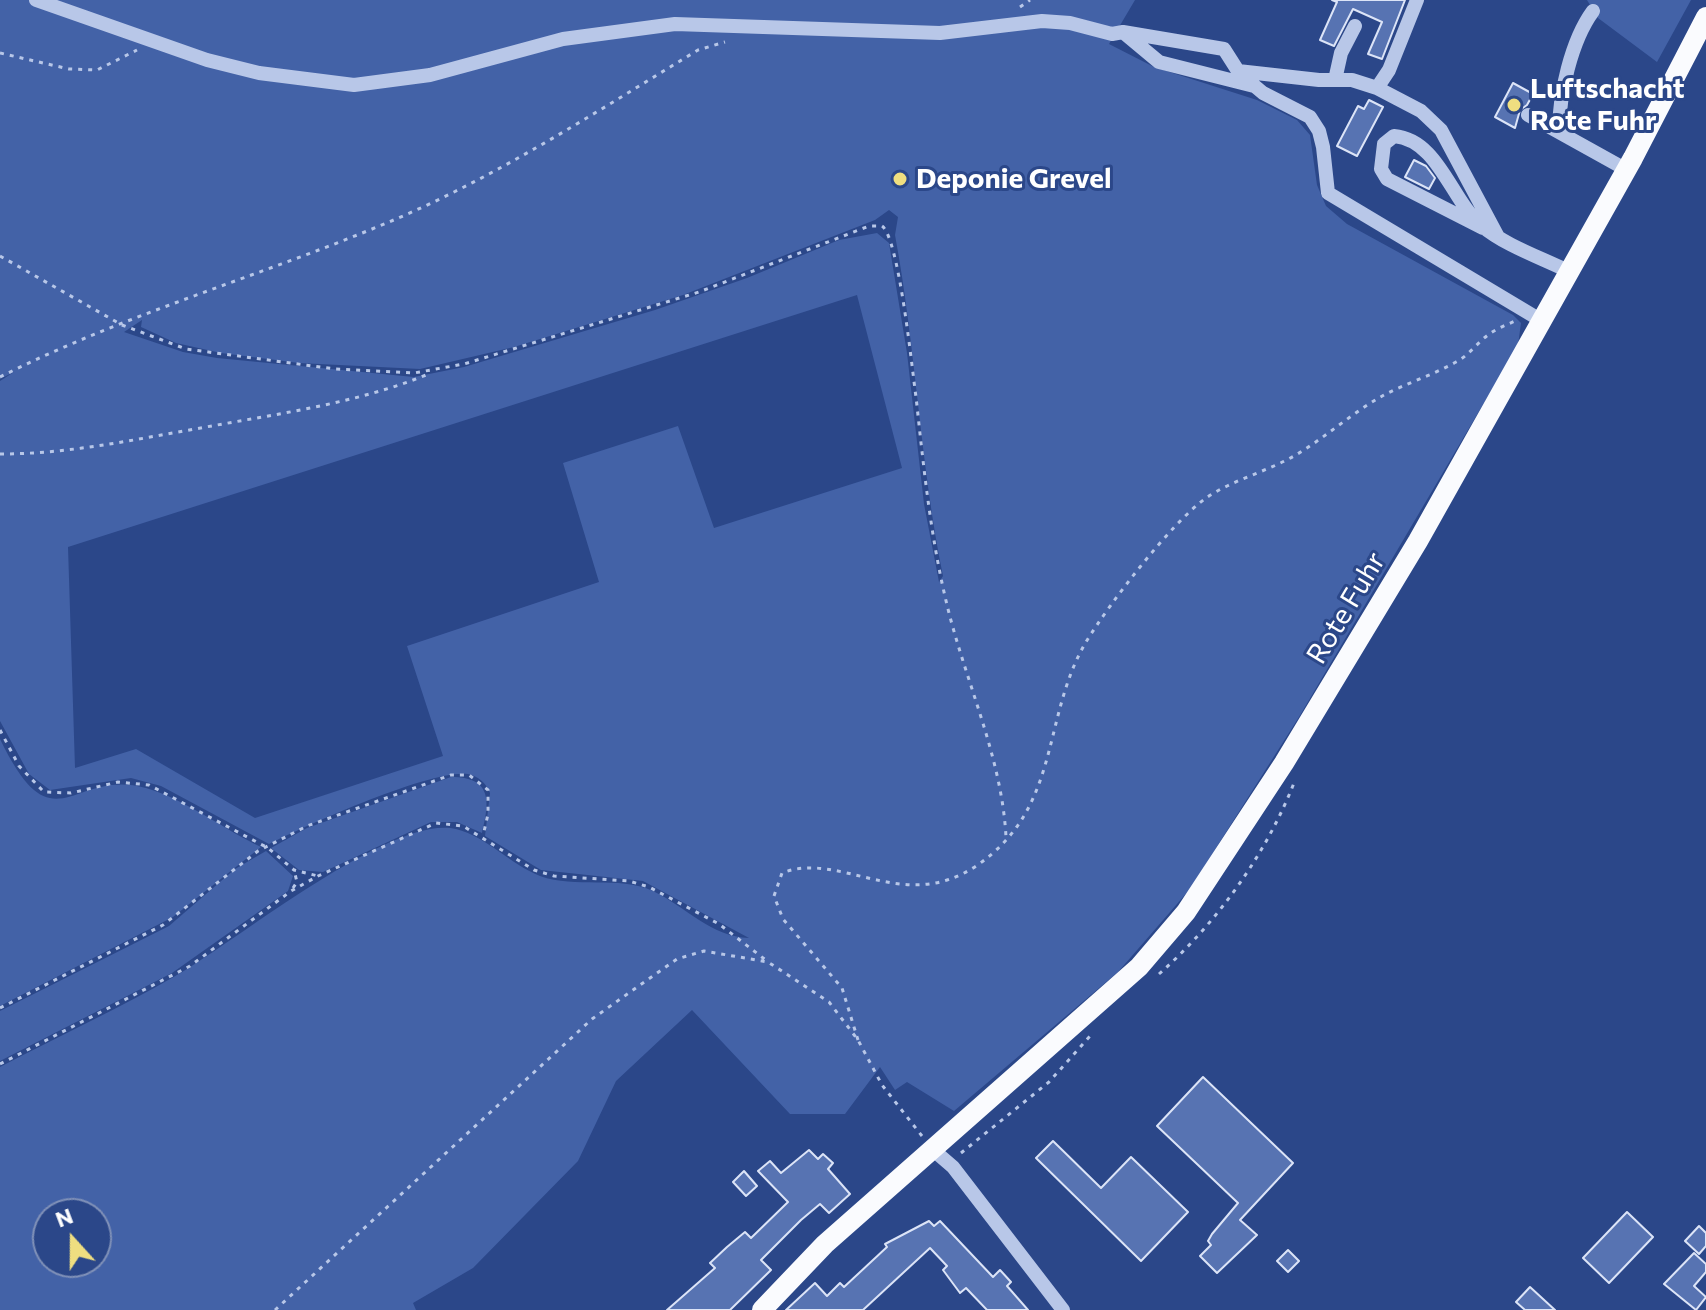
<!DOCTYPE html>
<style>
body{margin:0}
#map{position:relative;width:1706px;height:1310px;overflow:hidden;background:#2b4789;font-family:Commissioner,sans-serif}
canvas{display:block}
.north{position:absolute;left:32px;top:1198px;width:80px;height:80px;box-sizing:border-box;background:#2b4789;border:2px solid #8091b8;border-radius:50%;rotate:339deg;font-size:22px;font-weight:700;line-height:32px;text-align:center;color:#fff}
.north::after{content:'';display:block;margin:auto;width:28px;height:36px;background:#efde80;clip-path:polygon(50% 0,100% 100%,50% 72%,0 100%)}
</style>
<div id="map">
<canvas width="1706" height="1310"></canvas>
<div class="north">N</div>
</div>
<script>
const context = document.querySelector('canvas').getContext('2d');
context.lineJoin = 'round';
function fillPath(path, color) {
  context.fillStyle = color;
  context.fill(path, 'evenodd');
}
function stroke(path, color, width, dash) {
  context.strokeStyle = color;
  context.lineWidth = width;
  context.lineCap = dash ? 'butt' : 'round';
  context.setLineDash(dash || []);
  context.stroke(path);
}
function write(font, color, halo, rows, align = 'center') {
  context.font = font + ' Commissioner,sans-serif';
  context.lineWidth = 6;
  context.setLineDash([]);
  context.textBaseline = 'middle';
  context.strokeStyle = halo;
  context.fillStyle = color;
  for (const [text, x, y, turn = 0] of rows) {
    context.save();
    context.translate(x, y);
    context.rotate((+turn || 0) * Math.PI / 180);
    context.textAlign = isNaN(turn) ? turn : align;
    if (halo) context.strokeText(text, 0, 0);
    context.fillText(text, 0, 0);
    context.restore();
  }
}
const green = new Path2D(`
 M0 0H1135L1109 44 1154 67 1257 100 1297 120 1310 135 1317 185 1326 206 1347 224 1513 315 1521 323 1518 345 1299 717 1190 889 1118 972 954 1111 907 1082 895 1090 880 1067 845 1114H790L692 1010 616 1081 578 1161 473 1268 413 1303 416 1310H0V1067C59 1036 120 1008 177 975 235 942 393 813 456 829 487 837 510 864 540 876 576 889 617 875 653 891 686 907 712 937 749 938L643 881 541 870 485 836 490 793C486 783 478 776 468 774 431 769 305 826 269 844L161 786 131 778 50 790 29 774 0 721V381L14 372 0 379ZM889 210 898 217 895 235C916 348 920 463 943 576L939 582 924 504 907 353 889 243 877 233 839 240 747 278 655 310 464 367 414 377 217 358 183 352 124 332 142 320 141 327 176 343 221 353 299 363 420 369 514 347 683 295 875 220ZM857 295 902 468 714 528 678 426 563 463 599 582 407 646 443 756 255 818 136 749 75 768 68 547ZM48 1214H96V1262H48Z
 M1587 0H1691L1657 62 1598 18Z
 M0 739C54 851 72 767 146 788 187 800 223 829 261 847L173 917 0 1006Z
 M451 777C492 777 490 801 482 833L457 822H431L323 872 299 870 271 848 307 828Z
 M266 851 293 876 288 891 172 973 0 1061V1011L169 926 235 869Z`);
const building = new Path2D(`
 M1332 0H1405L1382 59 1368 54 1382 22 1353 9 1334 46 1320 40 1337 2Z
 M1513 83 1533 94 1527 105 1520 110 1515 128 1495 117Z
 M1369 100 1383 107 1357 156 1337 146 1358 106 1364 109Z
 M1414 160 1426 166 1435 178 1429 189 1405 177Z
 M1203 1077 1293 1163 1240 1220 1257 1235 1217 1273 1200 1256 1211 1245 1208 1241 1212 1234 1238 1203 1157 1126Z
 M1053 1141 1101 1188 1131 1157 1188 1212 1141 1261 1036 1158Z
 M809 1150 818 1159 823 1154 833 1163 828 1169 850 1194 829 1213 820 1204 801 1220 761 1260 771 1270 730 1310H667L715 1268 710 1263 727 1247 745 1232 751 1238 788 1202 758 1171 770 1161 781 1173Z
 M744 1171 757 1186 746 1196 733 1182Z
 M1627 1212 1653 1237 1609 1283 1583 1258Z
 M929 1221 934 1226 940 1221 993 1277 1000 1270 1011 1282 1007 1286 1028 1310H987L966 1288 960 1293 943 1270 947 1266 930 1248 863 1310H786L815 1283 827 1296 840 1283 844 1287 887 1247 885 1244Z
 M1699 1226 1706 1233V1246L1699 1254 1685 1241Z
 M1288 1250 1299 1261 1288 1272 1277 1261Z
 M1694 1253 1706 1264V1272L1694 1286 1706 1297 1696 1310 1664 1284Z
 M1530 1287 1555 1310H1525L1516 1302Z`);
const path = new Path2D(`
 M1020 7 1030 0
 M0 53 69 69 97 70 137 50
 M0 256 122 325 186 349 335 369 414 373 464 364 699 292 869 226H882C899 238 912 369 916 397 924 470 931 542 949 613 968 687 1002 760 1006 837
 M0 377C127 313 265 275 396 219 503 173 599 110 698 50L725 42
 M0 454C70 454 137 439 206 427 282 413 359 403 431 373
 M0 730 19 766 44 792 71 793 118 782 149 785 268 848 294 870 318 876
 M293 888 297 882 294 870
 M1159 974C1217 923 1266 854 1294 783
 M0 1008 163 925 258 851 307 826 451 775H469L488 790V814L483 836
 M858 1040 842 988 783 919 774 896 782 873C840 850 903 915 976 866 1062 808 1041 718 1086 642 1109 604 1171 523 1206 498 1232 480 1266 472 1294 456 1325 438 1353 412 1384 395 1407 383 1433 375 1456 362 1468 356 1477 343 1488 335 1496 329 1506 325 1515 321
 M0 1064 190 966 291 891 318 876 436 823 463 826 534 870 554 876 629 881 649 887 719 924 767 961
 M961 1153 1049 1082 1091 1035
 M275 1310 592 1019 677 959 704 951 768 962 829 1002 858 1040 882 1085 922 1136`);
const minor = new Path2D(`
 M36 0 207 60 259 73 354 85 430 75 563 39 675 24 940 33 1042 21 1070 23 1112 34 1123 32 1224 49 1238 71 1319 80H1352L1377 88 1421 111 1441 130 1497 235
 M1123 32 1159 62 1254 86
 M1238 72 1263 93 1310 117 1319 131 1323 147 1328 193 1542 321
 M1335 80 1341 53 1355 26
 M1377 88 1389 70 1417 0
 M1528 115 1627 170
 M1559 132C1559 95 1571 41 1593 11
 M1483 228 1387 179 1381 169 1384 144 1394 136C1439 140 1451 201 1482 226 1506 246 1542 258 1570 272
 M931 1148 953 1167 1063 1310`);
const major = new Path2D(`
 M762 1310 825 1244 1139 967 1186 912 1284 763 1418 541 1633 158 1706 17`);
const markers = [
 [1514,105,8,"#efde80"],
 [900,179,8,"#efde80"]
];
const poiNames = [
 ["Luftschacht",1530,89],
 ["Rote Fuhr",1530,121],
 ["Deponie Grevel",916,179]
];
const streetNames = [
 ["Rote Fuhr",1346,608,-59]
];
fillPath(green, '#4362a7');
fillPath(building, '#5773b2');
stroke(building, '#dce4f7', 2);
stroke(path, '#b8c7e8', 3, [4, 6]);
stroke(minor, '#b8c7e8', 14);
stroke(major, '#fafbfe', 20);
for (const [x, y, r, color] of markers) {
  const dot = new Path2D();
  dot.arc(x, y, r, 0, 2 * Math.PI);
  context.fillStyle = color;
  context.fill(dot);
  stroke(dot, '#2b4789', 3);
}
write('bold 28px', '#fff', '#2b4789', poiNames, 'left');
write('28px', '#fff', '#2b4789', streetNames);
</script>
